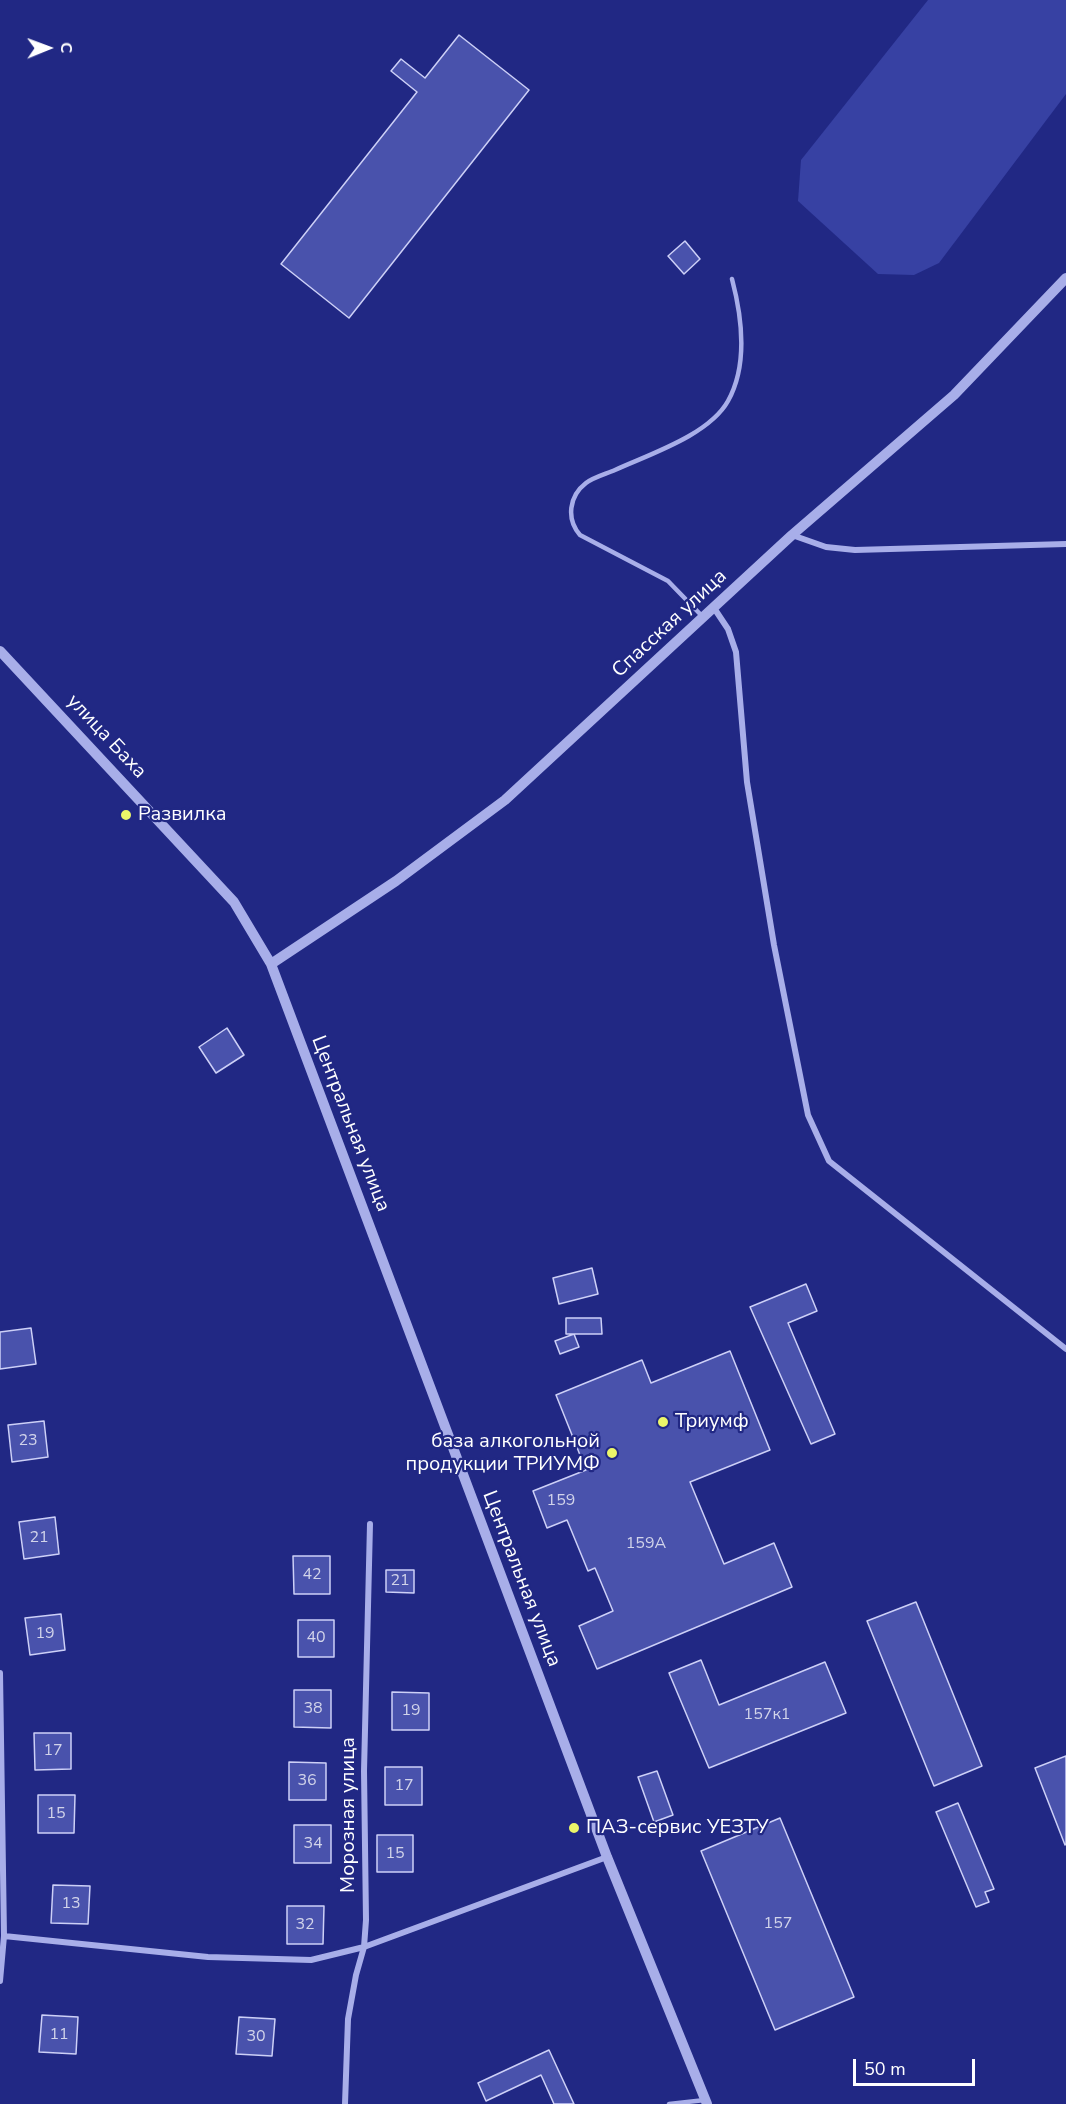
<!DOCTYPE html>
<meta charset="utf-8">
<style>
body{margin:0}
#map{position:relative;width:1066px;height:2104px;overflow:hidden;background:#212884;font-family:"Nunito Sans",sans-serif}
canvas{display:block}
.north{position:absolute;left:18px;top:18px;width:60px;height:60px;-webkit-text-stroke:4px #212884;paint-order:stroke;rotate:89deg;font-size:16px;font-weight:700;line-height:24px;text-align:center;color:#fff}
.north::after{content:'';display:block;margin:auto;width:21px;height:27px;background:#fff;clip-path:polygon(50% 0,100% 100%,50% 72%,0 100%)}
.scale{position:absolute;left:853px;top:2059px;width:122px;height:27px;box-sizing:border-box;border:3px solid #fff;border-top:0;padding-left:8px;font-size:18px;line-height:21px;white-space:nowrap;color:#fff;-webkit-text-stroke:4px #212884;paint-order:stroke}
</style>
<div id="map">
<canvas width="1066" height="2104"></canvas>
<div class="north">С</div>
<div class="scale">50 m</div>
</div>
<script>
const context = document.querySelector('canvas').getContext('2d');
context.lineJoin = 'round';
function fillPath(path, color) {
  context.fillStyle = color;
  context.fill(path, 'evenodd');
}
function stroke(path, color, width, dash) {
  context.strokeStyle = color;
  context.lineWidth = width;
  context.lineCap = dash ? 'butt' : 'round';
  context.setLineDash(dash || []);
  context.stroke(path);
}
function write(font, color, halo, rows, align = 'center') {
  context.font = font + ' "Nunito Sans",sans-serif';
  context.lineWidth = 4.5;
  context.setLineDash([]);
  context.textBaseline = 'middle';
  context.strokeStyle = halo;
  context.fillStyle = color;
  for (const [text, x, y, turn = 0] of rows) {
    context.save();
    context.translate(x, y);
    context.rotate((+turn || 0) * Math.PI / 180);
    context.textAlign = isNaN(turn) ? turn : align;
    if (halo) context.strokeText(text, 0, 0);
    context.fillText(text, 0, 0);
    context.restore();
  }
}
const green = new Path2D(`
 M928 0H1066V94L939 263 914 275 878 274 798 201 801 160Z`);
const building = new Path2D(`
 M459 35 529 90 349 318 281 264 417 92 391 71 401 59 425 78Z
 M685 241 700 259 684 274 668 256Z
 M227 1028 244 1055 216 1073 199 1047Z
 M592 1268 598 1294 559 1304 553 1278Z
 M806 1284 817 1311 788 1323 835 1434 811 1444 750 1307Z
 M566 1318H601L602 1334H566Z
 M31 1328 36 1364 0 1369V1332Z
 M574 1334 579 1347 560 1354 555 1341Z
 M730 1351 770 1450 690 1482 724 1564 774 1543 792 1587 597 1669 579 1626 613 1611 595 1568 588 1571 567 1520 547 1528 533 1491 586 1470 556 1395 642 1360 651 1383Z
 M44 1421 48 1457 12 1462 8 1425Z
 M55 1517 59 1554 24 1559 19 1522Z
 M293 1556H330V1594H294Z
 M386 1570H414V1593L386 1592Z
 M916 1602 982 1766 934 1786 867 1621Z
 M61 1614 65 1650 30 1655 25 1618Z
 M298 1620H334V1657H298Z
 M701 1660 719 1705 825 1662 846 1713 709 1768 669 1673Z
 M294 1690H331V1728L294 1727Z
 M392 1692 429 1693V1730H392Z
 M34 1733H71V1769L35 1770Z
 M1066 1756V1844L1065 1845 1035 1768Z
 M289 1762 326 1763V1800H289Z
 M385 1767H422V1805H385Z
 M657 1771 673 1815 654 1822 638 1777Z
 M38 1795H75L74 1833H38Z
 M958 1803 994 1889 985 1892 989 1902 976 1907 936 1812Z
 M780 1818 854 1997 775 2030 701 1851Z
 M294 1825H331V1863H294Z
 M377 1835H413V1872H377Z
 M53 1885 90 1886 88 1924 51 1923Z
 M287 1906H324L323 1944H287Z
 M42 2015 78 2017 76 2054 39 2052Z
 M239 2017 275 2019 272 2056 236 2054Z
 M549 2050 574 2104H554L541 2075 486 2101 478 2083Z`);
const service = new Path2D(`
 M702 616 668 581 580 535C566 519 569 496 586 483 594 477 606 474 615 470 650 454 709 435 728 401 748 365 742 317 732 279
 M669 2104 705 2100`);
const minor = new Path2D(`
 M792 535 826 547 855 550 1066 544
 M714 608 728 629 736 652 747 782 774 945 808 1115 829 1161 1066 1349
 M0 1673 4 1936 0 1981
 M4 1936 208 1957 311 1960 364 1947 607 1857
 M345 2104 348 2019 356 1975 364 1947 366 1920 364 1771 370 1524`);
const tertiary = new Path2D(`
 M0 651 234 902 271 964 607 1857 707 2104
 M271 964 396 881 505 800 792 535 954 395 1066 278`);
const markers = [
 [126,815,6,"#ecf669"],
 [663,1422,6,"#ecf669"],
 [612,1453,6,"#ecf669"],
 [574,1828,6,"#ecf669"]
];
const numberNames = [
 ["23",28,1441],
 ["159",561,1501],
 ["21",39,1538],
 ["159А",646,1544],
 ["42",312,1575],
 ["21",400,1581],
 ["19",45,1634],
 ["40",316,1638],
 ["38",313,1709],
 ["19",411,1711],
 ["157к1",767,1715],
 ["17",53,1751],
 ["36",307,1781],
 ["17",404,1786],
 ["15",56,1814],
 ["34",313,1844],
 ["15",395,1854],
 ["13",71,1904],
 ["157",778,1924],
 ["32",305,1925],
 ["11",59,2035],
 ["30",256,2037]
];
const streetNames = [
 ["Спасская улица",670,624,-43],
 ["улица Баха",106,737,47],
 ["Центральная улица",350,1124,69],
 ["Центральная улица",521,1579,69],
 ["Морозная улица",349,1815,-90]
];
const poiNames = [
 ["Развилка",138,815],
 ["Триумф",675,1422],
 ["база алкогольной",600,1442,"right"],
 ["продукции ТРИУМФ",600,1465,"right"],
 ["ПАЗ-сервис УЕЗТУ",586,1828]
];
fillPath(green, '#3741a3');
fillPath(building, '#4952ac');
stroke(building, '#cdd0f7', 1.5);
stroke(service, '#a8aee9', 4.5);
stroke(minor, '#a8aee9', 6);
stroke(tertiary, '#a8aee9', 10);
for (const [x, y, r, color] of markers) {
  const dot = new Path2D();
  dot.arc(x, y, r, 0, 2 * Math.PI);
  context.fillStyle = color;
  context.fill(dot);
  stroke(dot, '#212884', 2);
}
write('16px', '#d2d4ea', null, numberNames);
write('20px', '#fff', '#212884', streetNames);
write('20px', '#fff', '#212884', poiNames, 'left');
</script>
